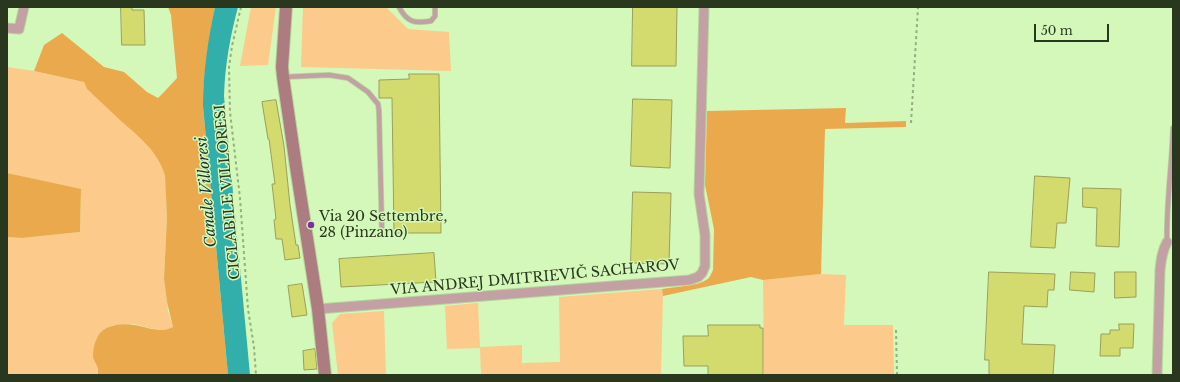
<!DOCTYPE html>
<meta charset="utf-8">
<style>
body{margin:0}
#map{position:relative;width:1180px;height:382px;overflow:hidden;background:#d4f8b9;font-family:"Libre Baskerville",serif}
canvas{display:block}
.frame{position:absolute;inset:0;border:8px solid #29371e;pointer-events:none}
.scale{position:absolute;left:1034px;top:24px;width:75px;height:18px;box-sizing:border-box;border:2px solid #29371e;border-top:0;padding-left:5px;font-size:12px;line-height:14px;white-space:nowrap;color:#29371e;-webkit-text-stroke:3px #d4f8b9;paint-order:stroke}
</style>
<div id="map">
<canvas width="1180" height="382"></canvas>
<div class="frame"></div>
<div class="scale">50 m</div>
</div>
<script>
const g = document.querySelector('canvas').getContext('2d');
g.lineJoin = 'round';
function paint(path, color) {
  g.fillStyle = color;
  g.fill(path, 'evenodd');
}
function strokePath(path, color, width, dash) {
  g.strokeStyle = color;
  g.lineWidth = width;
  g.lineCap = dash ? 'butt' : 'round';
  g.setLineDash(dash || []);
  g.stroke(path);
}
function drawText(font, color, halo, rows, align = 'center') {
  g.font = font + ' "Libre Baskerville",serif';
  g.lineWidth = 3;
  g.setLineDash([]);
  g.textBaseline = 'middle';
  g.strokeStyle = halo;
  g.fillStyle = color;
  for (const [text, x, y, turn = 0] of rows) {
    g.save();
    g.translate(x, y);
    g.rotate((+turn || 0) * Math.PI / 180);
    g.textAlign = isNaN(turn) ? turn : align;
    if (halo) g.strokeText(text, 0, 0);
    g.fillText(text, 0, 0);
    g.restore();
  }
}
paint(new Path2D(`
 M 251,7 L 276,7 L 268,65 L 240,66 Z
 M 303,7 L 386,7 L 408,29 L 449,32 L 451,71 L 301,67 Z
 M 7,67 L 34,71 L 84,82 L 87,89 L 144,141 L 158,158 L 164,170 L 166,186 L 167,217 L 164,279 L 168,311 L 173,327 C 158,334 148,326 133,324 C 125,324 118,325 110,326 L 97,366 L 98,375 L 7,375 L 7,237 L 22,238 L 80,232 L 81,190 L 7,173 Z
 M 821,274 L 846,275 L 844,325 L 893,325 L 894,375 L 764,375 L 763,280 Z
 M 662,289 L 663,296 L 661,375 L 481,375 L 480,348 L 447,349 L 445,306 L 478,303 L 480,347 L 522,345 L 522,363 L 560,362 L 559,297 Z
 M 384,311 L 386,375 L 338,375 L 332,323 L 340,314 Z`), '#fcca8b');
paint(new Path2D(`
 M 168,7 L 215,7 C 209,40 203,73 203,106 L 228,375 L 98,375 C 98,372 98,368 97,366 C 96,363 94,361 93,357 C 93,350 94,343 98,336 C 104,325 122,323 134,325 C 143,326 152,330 161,330 C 165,330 169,329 173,327 L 167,302 L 164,279 L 167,217 L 165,176 C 159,152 138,136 121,121 C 110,110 98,100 87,89 L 84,82 L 34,71 L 44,45 L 62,33 L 104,67 L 124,72 L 147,92 L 158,98 L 165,91 L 177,78 L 171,15 Z
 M 846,108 L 845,123 L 906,121 L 906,127 L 825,129 L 821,274 L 763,280 L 751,277 L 663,296 L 662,289 C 673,287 697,286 706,280 C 710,278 711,274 713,270 L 714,229 L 705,185 L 707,111 Z
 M 7,173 L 81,189 L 80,232 L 22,238 L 7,237 Z`), '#eba94e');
paint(new Path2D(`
 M 215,7 L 238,7 C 230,37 225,65 224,96 L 250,375 L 228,375 L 203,106 C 203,72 208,40 215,7 Z`), '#32aeab');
const building = new Path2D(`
 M 121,7 L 132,7 L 132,10 L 144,10 L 145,45 L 122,45 Z
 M 633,7 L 677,7 L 676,66 L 632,66 Z
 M 409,74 L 439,74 L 441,233 L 394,233 L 392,98 L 379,98 L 379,80 L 409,79 Z
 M 633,99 L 672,100 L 670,168 L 631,166 Z
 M 276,100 L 284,146 L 290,205 L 296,245 L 298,245 L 300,258 L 285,260 L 282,239 L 276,239 L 274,220 L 276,219 L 272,184 L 275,184 L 269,139 L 268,139 L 262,102 Z
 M 1035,176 L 1070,178 L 1066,223 L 1057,223 L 1055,248 L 1031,247 Z
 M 1083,188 L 1121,189 L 1119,247 L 1096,246 L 1097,208 L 1083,207 Z
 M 633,192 L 671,193 L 669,264 L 631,263 Z
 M 434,253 L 436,282 L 341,287 L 339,259 Z
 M 989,272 L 1055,274 L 1054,290 L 1048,290 L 1047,307 L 1024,306 L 1022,344 L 1055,345 L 1053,375 L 989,375 L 989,360 L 985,360 Z
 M 1071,272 L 1095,273 L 1094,292 L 1070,290 Z
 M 1115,272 L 1136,272 L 1136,297 L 1115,298 Z
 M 302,284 L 307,315 L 292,317 L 288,286 Z
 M 1119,324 L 1134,324 L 1133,348 L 1120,348 L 1120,356 L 1100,356 L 1101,334 L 1110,334 L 1110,330 L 1119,330 Z
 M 708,325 L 760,325 L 760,328 L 763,328 L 763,375 L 708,375 L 708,366 L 684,366 L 683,336 L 708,336 Z
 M 315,349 L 317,369 L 304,370 L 303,351 Z`);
paint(building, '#d3da6e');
strokePath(building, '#9a9f5b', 1);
const lane = new Path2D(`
 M 399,7 C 407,22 414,24 431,21 L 435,16 L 435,7
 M 283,77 L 329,75 L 348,78 L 368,92 L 378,104 L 379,111 L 382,235
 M 1167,242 C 1166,204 1172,166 1173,128`);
const street = new Path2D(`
 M 7,28 L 19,29 L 24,7
 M 318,309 L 689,280 L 698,277 L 702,273 L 705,266 L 705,235 L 699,194 L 704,7
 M 1157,375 L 1160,270 C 1161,260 1162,251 1167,242`);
const secondary = new Path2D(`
 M 286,7 L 282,67 L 283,77 L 296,167 L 318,309 L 325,375`);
strokePath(lane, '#b5d59d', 6);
strokePath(street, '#b5d59d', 11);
strokePath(secondary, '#b5d59d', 14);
strokePath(new Path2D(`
 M 241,7 L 232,46 L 229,67 L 230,112 L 240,198 L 248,309 L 254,347 L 256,375
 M 911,123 L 918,7
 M 896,330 L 897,375`), '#94b07f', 2, [3, 3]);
strokePath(lane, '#c3a0a3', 4.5);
strokePath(street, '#c3a0a3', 9);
strokePath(secondary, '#ad7c81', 12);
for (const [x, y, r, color] of [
 [311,225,4,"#7c30a2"]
]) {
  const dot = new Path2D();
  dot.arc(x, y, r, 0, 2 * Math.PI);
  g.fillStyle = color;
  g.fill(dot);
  strokePath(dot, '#d4f8b9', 1.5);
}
drawText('14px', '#29371e', '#d4f8b9', [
 ["CICLABILE VILLORESI",228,192,-95],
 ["VIA ANDREJ DMITRIEVIČ SACHAROV",535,278,-5]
]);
drawText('14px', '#29371e', '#d4f8b9', [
 ["Via 20 Settembre,",319,217],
 ["28 (Pinzano)",319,233]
], 'left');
drawText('italic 15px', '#173130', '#d4f8b9', [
 ["Canale Villoresi",207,192,-95]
]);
</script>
